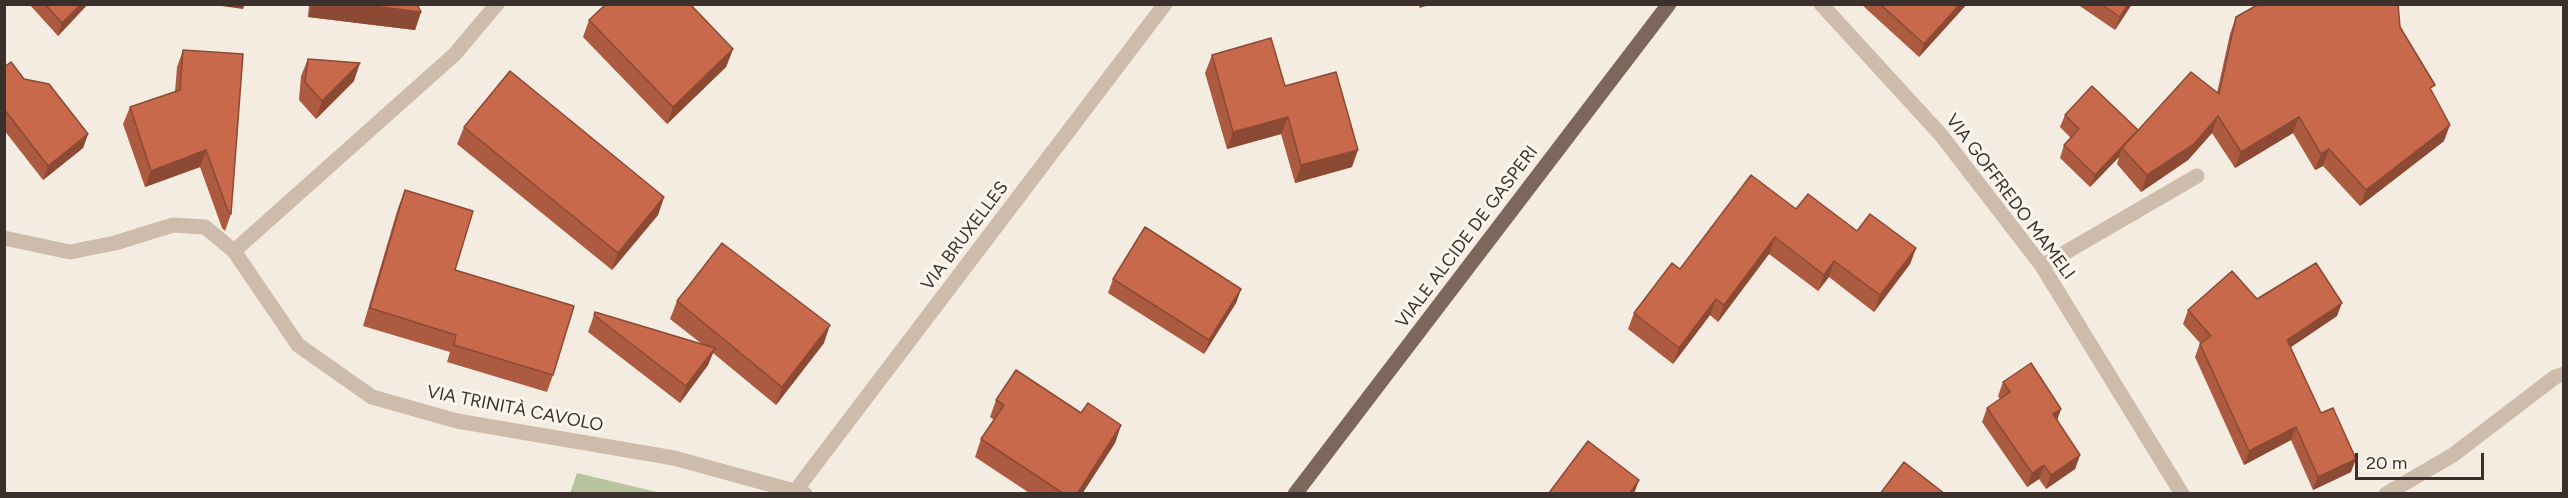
<!DOCTYPE html>
<meta charset="utf-8">
<style>
body{margin:0}
#map{position:relative;width:2568px;height:498px;overflow:hidden;background:#f4ebe1;font-family:Figtree,sans-serif}
canvas{display:block}
.frame{position:absolute;inset:0;border:6px solid #3b302b;pointer-events:none}
.scale{position:absolute;left:2355px;top:453px;width:129px;height:27px;box-sizing:border-box;border:3px solid #3b302b;border-top:0;padding-left:8px;font-size:18px;line-height:21px;white-space:nowrap;color:#3b302b;-webkit-text-stroke:4px #fbf5ee;paint-order:stroke}
</style>
<div id="map">
<canvas width="2568" height="498"></canvas>
<div class="frame"></div>
<div class="scale">20 m</div>
</div>
<script>
const g = document.querySelector('canvas').getContext('2d');
g.lineJoin = 'round';
function paint(path, color) {
  g.fillStyle = color;
  g.fill(path, 'evenodd');
}
function strokePath(path, color, width, dash) {
  g.strokeStyle = color;
  g.lineWidth = width;
  g.lineCap = dash ? 'butt' : 'round';
  g.setLineDash(dash || []);
  g.stroke(path);
}
function drawText(font, color, halo, rows, align = 'center') {
  g.font = font + ' Figtree,sans-serif';
  g.lineWidth = 6;
  g.setLineDash([]);
  g.textBaseline = 'middle';
  g.strokeStyle = halo;
  g.fillStyle = color;
  for (const [text, x, y, turn = 0] of rows) {
    g.save();
    g.translate(x, y);
    g.rotate((+turn || 0) * Math.PI / 180);
    g.textAlign = isNaN(turn) ? turn : align;
    if (halo) g.strokeText(text, 0, 0);
    g.fillText(text, 0, 0);
    g.restore();
  }
}
paint(new Path2D(`
 M 577,473 L 657,492 L 570,493 Z`), '#b8c4a0');
strokePath(new Path2D(`
 M 1821,4 L 1941,135 L 2042,266 L 2182,494
 M 4,238 L 70,252 L 115,243 L 173,225 L 205,227 L 234,251 L 298,345 L 372,397 L 457,421 L 674,458 L 805,494
 M 234,251 L 455,54 L 497,4
 M 2042,266 L 2197,176
 M 796,490 L 1165,4
 M 2386,494 L 2453,455 L 2555,377 L 2564,374`), '#cdbbac', 15);
strokePath(new Path2D(`
 M 1295,494 L 1669,4`), '#7d675c', 15);
paint(new Path2D(`
 M 29,4 L 88,4 L 58,36 Z
 M 309,4 L 417,4 L 421,12 L 415,30 L 308,17 Z
 M 1861,4 L 1967,4 L 1919,57 Z
 M 2077,4 L 2132,4 L 2115,30 Z
 M 2236,17 L 2400,27 L 2432,92 L 2444,141 L 2360,206 L 2323,166 L 2315,170 L 2293,133 L 2235,168 L 2212,133 L 2188,160 L 2141,192 L 2117,164 L 2119,157 L 2090,187 L 2060,158 L 2064,145 L 2071,138 L 2060,127 L 2065,115 L 2138,130 L 2217,93 L 2230,34 Z
 M 589,20 L 733,49 L 726,67 L 667,124 L 583,37 Z
 M 183,50 L 231,214 L 225,231 L 222,228 L 200,167 L 145,187 L 123,124 L 130,107 L 175,92 L 177,67 Z
 M 1212,55 L 1285,86 L 1352,167 L 1295,183 L 1281,134 L 1227,149 L 1205,73 Z
 M 308,59 L 354,81 L 316,119 L 299,100 L 301,76 Z
 M 4,67 L 24,79 L 88,134 L 83,148 L 43,180 L 4,130 Z
 M 464,127 L 664,197 L 658,215 L 612,270 L 457,144 Z
 M 405,190 L 455,270 L 553,375 L 547,392 L 447,362 L 450,352 L 363,326 L 398,208 Z
 M 1796,209 L 1857,231 L 1916,248 L 1910,264 L 1874,312 L 1829,277 L 1818,291 L 1769,254 L 1718,322 L 1710,315 L 1673,364 L 1628,329 L 1634,313 L 1680,269 Z
 M 1113,279 L 1241,289 L 1236,303 L 1204,354 L 1108,293 Z
 M 2257,299 L 2337,316 L 2291,347 L 2321,413 L 2351,472 L 2313,490 L 2291,440 L 2244,465 L 2195,357 L 2200,343 L 2183,324 L 2188,310 Z
 M 677,301 L 824,343 L 776,405 L 713,353 L 708,365 L 680,403 L 588,332 L 594,315 L 702,344 L 670,319 Z
 M 2003,382 L 2061,409 L 2057,420 L 2080,455 L 2075,469 L 2046,489 L 2039,479 L 2027,487 L 1982,422 L 1987,408 L 2000,399 L 1998,396 Z
 M 996,400 L 1081,413 L 1121,425 L 1115,443 L 1082,494 L 1031,494 L 975,457 L 981,439 L 994,420 L 990,417 Z`), '#ac5a40');
paint(new Path2D(`
 M 81,4 L 88,4 L 58,36 L 62,23 Z
 M 208,4 L 245,4 L 243,9 Z
 M 312,4 L 357,4 L 421,12 L 415,30 L 308,17 Z
 M 1421,4 L 1433,4 L 1419,8 Z
 M 1960,4 L 1967,4 L 1919,57 L 1924,44 Z
 M 2128,4 L 2132,4 L 2115,30 L 2120,17 Z
 M 733,49 L 726,67 L 667,124 L 673,107 Z
 M 360,63 L 354,81 L 316,119 L 322,101 Z
 M 2218,116 L 2212,133 L 2188,160 L 2141,192 L 2147,175 Z
 M 1288,117 L 1281,134 L 1227,149 L 1233,132 Z
 M 2299,117 L 2293,133 L 2235,168 L 2241,152 Z
 M 2450,125 L 2444,141 L 2360,206 L 2366,190 Z
 M 2138,130 L 2122,148 L 2119,157 L 2090,187 L 2095,175 Z
 M 88,134 L 83,148 L 43,180 L 48,166 Z
 M 2329,149 L 2323,166 L 2315,170 L 2321,154 Z
 M 206,150 L 200,167 L 145,187 L 151,171 Z
 M 1358,150 L 1352,167 L 1295,183 L 1301,165 Z
 M 664,197 L 658,215 L 612,270 L 618,253 Z
 M 1775,237 L 1769,254 L 1718,322 L 1724,305 Z
 M 1916,248 L 1910,264 L 1874,312 L 1880,295 Z
 M 1834,261 L 1829,277 L 1818,291 L 1824,275 Z
 M 1241,289 L 1236,303 L 1204,354 L 1209,340 Z
 M 1716,299 L 1710,315 L 1673,364 L 1679,348 Z
 M 2342,303 L 2337,316 L 2282,353 L 2287,340 Z
 M 830,325 L 824,343 L 776,405 L 782,387 Z
 M 715,348 L 708,365 L 680,403 L 686,386 Z
 M 2061,409 L 2056,423 L 2053,414 Z
 M 1121,425 L 1115,443 L 1082,494 L 1077,494 Z
 M 2296,427 L 2291,440 L 2244,465 L 2249,451 Z
 M 2080,455 L 2075,469 L 2046,489 L 2051,475 Z
 M 2356,459 L 2351,472 L 2313,490 L 2318,477 Z
 M 2044,465 L 2039,479 L 2027,487 L 2032,473 Z
 M 1639,480 L 1634,494 L 1629,494 Z`), '#8c4a34');
const building = new Path2D(`
 M 45,4 L 81,4 L 62,23 Z
 M 357,4 L 417,4 L 421,12 Z
 M 606,4 L 690,4 L 733,49 L 673,107 L 589,20 Z
 M 1880,4 L 1960,4 L 1924,44 Z
 M 2101,4 L 2128,4 L 2120,17 Z
 M 2259,4 L 2398,4 L 2400,27 L 2435,85 L 2430,88 L 2450,125 L 2366,190 L 2329,149 L 2321,154 L 2299,117 L 2241,152 L 2218,116 L 2194,144 L 2147,175 L 2122,148 L 2191,72 L 2219,94 L 2236,17 Z
 M 1271,38 L 1285,86 L 1336,72 L 1358,150 L 1301,165 L 1288,117 L 1233,132 L 1212,55 Z
 M 183,50 L 243,54 L 231,214 L 228,211 L 206,150 L 151,171 L 130,107 L 180,90 Z
 M 308,59 L 360,63 L 322,101 L 305,82 Z
 M 11,62 L 24,79 L 49,84 L 88,134 L 48,166 L 4,109 L 4,67 Z
 M 510,71 L 664,197 L 618,253 L 464,127 Z
 M 2092,86 L 2138,130 L 2095,175 L 2064,145 L 2079,129 L 2065,115 Z
 M 1751,175 L 1796,209 L 1808,194 L 1857,231 L 1870,214 L 1916,248 L 1880,295 L 1834,261 L 1824,275 L 1775,237 L 1724,305 L 1716,299 L 1679,348 L 1634,313 L 1672,263 L 1680,269 Z
 M 405,190 L 473,211 L 455,270 L 574,306 L 553,375 L 454,345 L 456,335 L 370,308 Z
 M 1145,227 L 1241,289 L 1209,340 L 1113,279 Z
 M 722,243 L 830,325 L 782,387 L 677,301 Z
 M 2316,263 L 2342,303 L 2287,340 L 2321,413 L 2333,408 L 2356,459 L 2318,477 L 2296,427 L 2249,451 L 2200,344 L 2211,336 L 2188,310 L 2232,271 L 2257,299 Z
 M 595,312 L 715,348 L 686,386 L 594,315 Z
 M 2031,363 L 2061,409 L 2053,414 L 2080,455 L 2051,475 L 2044,465 L 2032,473 L 1987,408 L 2010,392 L 2003,382 Z
 M 1016,370 L 1081,413 L 1088,403 L 1121,425 L 1077,494 L 1064,494 L 981,439 L 1004,405 L 996,400 Z
 M 1588,441 L 1639,480 L 1629,494 L 1549,493 Z
 M 1904,462 L 1945,494 L 1880,494 Z`);
paint(building, '#c8694b');
strokePath(building, '#8c4a34', 1.5);
drawText('18px', '#3b302b', '#fbf5ee', [
 ["VIA GOFFREDO MAMELI",2010,197,53],
 ["VIA BRUXELLES",965,236,-53],
 ["VIALE ALCIDE DE GASPERI",1467,237,-53],
 ["VIA TRINITÀ CAVOLO",515,409,11]
]);
</script>
